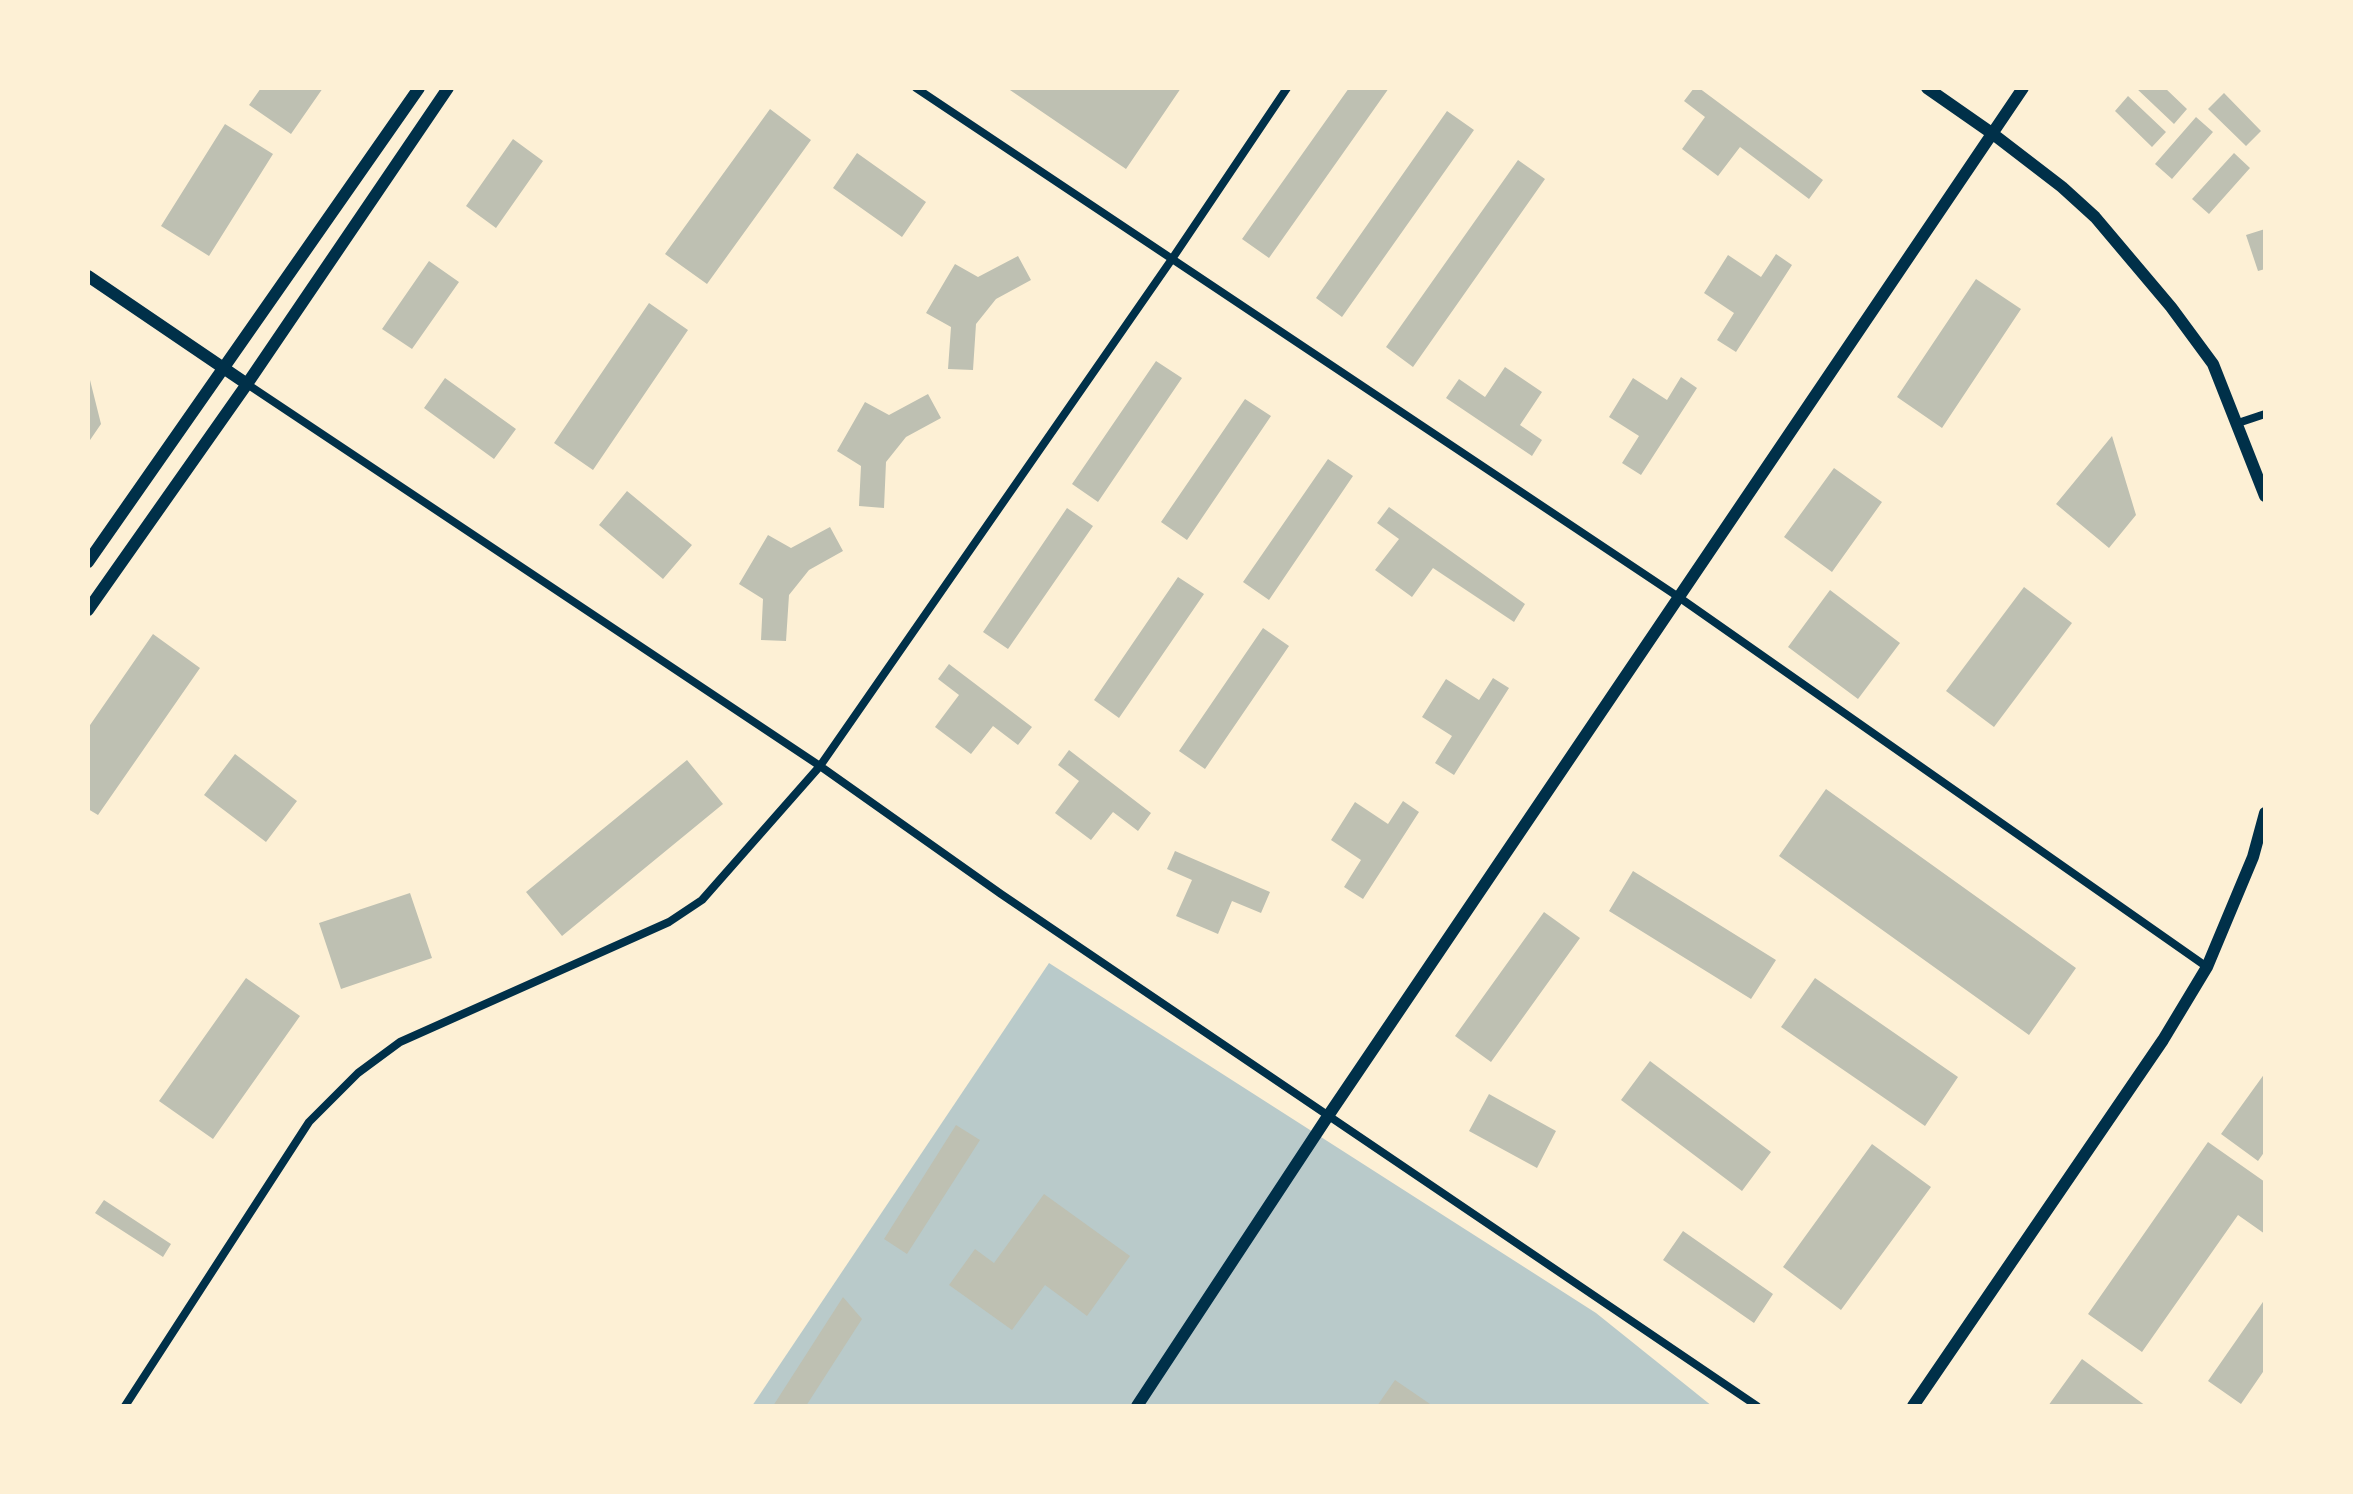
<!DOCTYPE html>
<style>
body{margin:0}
#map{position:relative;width:2353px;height:1494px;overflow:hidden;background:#fdf0d5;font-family:"Sofia Sans Condensed",sans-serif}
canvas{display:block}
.frame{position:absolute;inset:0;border:90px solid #fdf0d5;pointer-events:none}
</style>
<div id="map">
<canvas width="2353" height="1494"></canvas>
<div class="frame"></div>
</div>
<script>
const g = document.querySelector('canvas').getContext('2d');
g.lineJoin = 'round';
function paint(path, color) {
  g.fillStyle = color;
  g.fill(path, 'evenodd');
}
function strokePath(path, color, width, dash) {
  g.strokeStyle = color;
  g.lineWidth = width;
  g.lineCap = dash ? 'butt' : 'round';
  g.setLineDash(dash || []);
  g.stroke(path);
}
paint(new Path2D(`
 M 1049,963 L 1596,1313 L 1712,1406 L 752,1406 Z`), '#b9caca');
paint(new Path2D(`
 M 261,88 L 323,88 L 291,134 L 249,105 Z
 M 1007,88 L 1181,88 L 1126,169 Z
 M 1349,88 L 1389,88 L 1269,258 L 1242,239 Z
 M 1694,88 L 1699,88 L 1823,180 L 1809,199 L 1740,147 L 1718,176 L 1682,149 L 1705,117 L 1684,101 Z
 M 2136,88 L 2165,88 L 2187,109 L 2174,124 Z
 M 2224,93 L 2261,131 L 2246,146 L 2208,109 Z
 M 2128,96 L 2166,132 L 2152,147 L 2115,111 Z
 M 770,109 L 811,140 L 707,284 L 665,254 Z
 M 1447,111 L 1474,130 L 1342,317 L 1316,298 Z
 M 2196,117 L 2213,132 L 2172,179 L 2155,164 Z
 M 225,124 L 273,154 L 209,256 L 161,226 Z
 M 513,139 L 543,161 L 496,228 L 466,206 Z
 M 857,153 L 926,202 L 902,237 L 833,188 Z
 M 2234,153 L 2250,168 L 2209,214 L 2192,199 Z
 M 1518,160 L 1545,179 L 1413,367 L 1386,347 Z
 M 2265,229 L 2265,269 L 2258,271 L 2246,235 Z
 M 1776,254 L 1792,265 L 1736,352 L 1717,340 L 1734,313 L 1704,293 L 1728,255 L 1761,277 Z
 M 1018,256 L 1031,280 L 996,299 L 976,324 L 973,370 L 948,369 L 951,327 L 926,313 L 955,264 L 978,277 Z
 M 429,261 L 459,282 L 412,349 L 382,329 Z
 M 1976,279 L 2021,309 L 1942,428 L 1897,397 Z
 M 649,303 L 688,330 L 593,470 L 554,443 Z
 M 1156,361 L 1182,378 L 1098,502 L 1072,484 Z
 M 1505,367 L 1542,392 L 1520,425 L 1542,440 L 1532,456 L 1446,398 L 1459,379 L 1485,397 Z
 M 88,372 L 101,424 L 88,443 Z
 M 1681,377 L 1697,388 L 1641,475 L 1622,463 L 1639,436 L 1609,417 L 1633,378 L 1667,400 Z
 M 445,378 L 516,429 L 494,459 L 424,408 Z
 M 928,394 L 941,418 L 906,437 L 886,462 L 884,508 L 859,506 L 861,466 L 837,451 L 865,402 L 889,415 Z
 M 1245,399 L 1271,416 L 1187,540 L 1161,522 Z
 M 2112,436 L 2136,515 L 2109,548 L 2056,504 Z
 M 1328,459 L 1353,476 L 1269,600 L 1243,582 Z
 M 1834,468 L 1882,502 L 1832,572 L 1784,537 Z
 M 627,491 L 692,545 L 663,579 L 599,525 Z
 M 1389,507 L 1525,604 L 1514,622 L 1433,568 L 1412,597 L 1375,570 L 1399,539 L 1377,523 Z
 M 1067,508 L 1093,526 L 1008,649 L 983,632 Z
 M 830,527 L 843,551 L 809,570 L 789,595 L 786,641 L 761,640 L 763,599 L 739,584 L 768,535 L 791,548 Z
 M 1178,577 L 1204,594 L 1119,718 L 1094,700 Z
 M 2024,587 L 2072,623 L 1994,727 L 1946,691 Z
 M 1830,590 L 1900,643 L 1858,699 L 1788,647 Z
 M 1263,628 L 1289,646 L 1205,769 L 1179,751 Z
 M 153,634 L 200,668 L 98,815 L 88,809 L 88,728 Z
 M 949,664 L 1032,727 L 1018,745 L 993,726 L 971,754 L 935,727 L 959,695 L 938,679 Z
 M 1493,678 L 1509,688 L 1454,775 L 1435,763 L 1452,736 L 1422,717 L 1446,679 L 1479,700 Z
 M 1069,750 L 1151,813 L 1138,831 L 1113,812 L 1091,840 L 1055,813 L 1079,781 L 1058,765 Z
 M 235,754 L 297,801 L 266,842 L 204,795 Z
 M 687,760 L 723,804 L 562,936 L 526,892 Z
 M 1826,789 L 2076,968 L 2029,1035 L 1779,856 Z
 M 1403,801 L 1419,812 L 1363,899 L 1344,887 L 1361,860 L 1331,840 L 1355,802 L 1388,824 Z
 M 1175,851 L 1270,892 L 1261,913 L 1232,901 L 1218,934 L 1176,916 L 1192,880 L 1167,869 Z
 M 1633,871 L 1776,960 L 1751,999 L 1609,911 Z
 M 410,893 L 432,958 L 341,989 L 319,923 Z
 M 1544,912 L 1580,938 L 1491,1062 L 1455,1036 Z
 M 246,978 L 300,1016 L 213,1139 L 159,1101 Z
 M 1815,978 L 1958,1077 L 1925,1126 L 1781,1027 Z
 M 1650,1061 L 1771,1152 L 1742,1191 L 1621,1100 Z
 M 2265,1073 L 2265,1151 L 2258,1161 L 2221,1134 Z
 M 1489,1094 L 1556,1131 L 1537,1168 L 1469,1131 Z
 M 956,1125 L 980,1140 L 907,1254 L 884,1239 Z
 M 2208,1142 L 2265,1182 L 2265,1234 L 2238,1215 L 2142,1352 L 2088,1314 Z
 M 1872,1144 L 1931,1187 L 1841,1310 L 1783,1267 Z
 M 1044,1194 L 1130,1256 L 1087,1316 L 1045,1285 L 1012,1330 L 949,1285 L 975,1249 L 994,1263 Z
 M 104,1200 L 171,1244 L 163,1257 L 95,1213 Z
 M 1683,1231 L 1773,1294 L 1754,1323 L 1663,1260 Z
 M 843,1297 L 862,1319 L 806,1406 L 773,1406 Z
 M 2265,1299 L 2265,1369 L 2241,1404 L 2208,1381 Z
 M 2082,1359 L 2146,1406 L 2048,1406 Z
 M 1395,1380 L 1433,1406 L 1377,1406 Z`), '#bec0b2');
strokePath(new Path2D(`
 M 916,88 L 1680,598 L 2207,967
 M 247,384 L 820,766 L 1001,894 L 1757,1406
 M 2238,423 L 2265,414
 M 125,1406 L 309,1122 L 358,1073 L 400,1042 L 669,922 L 702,900 L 820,766 L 1172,259 L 1287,88`), '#003049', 8);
strokePath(new Path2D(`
 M 1927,88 L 1993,134 L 2062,187 L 2095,217 L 2171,307 L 2213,364 L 2265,496
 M 88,276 L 247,384
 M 88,562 L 419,88
 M 88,610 L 247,384 L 448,88
 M 1137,1406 L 1328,1116 L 2023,88
 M 1913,1406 L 2163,1040 L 2207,967 L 2253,857 L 2265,813`), '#003049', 12);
</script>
